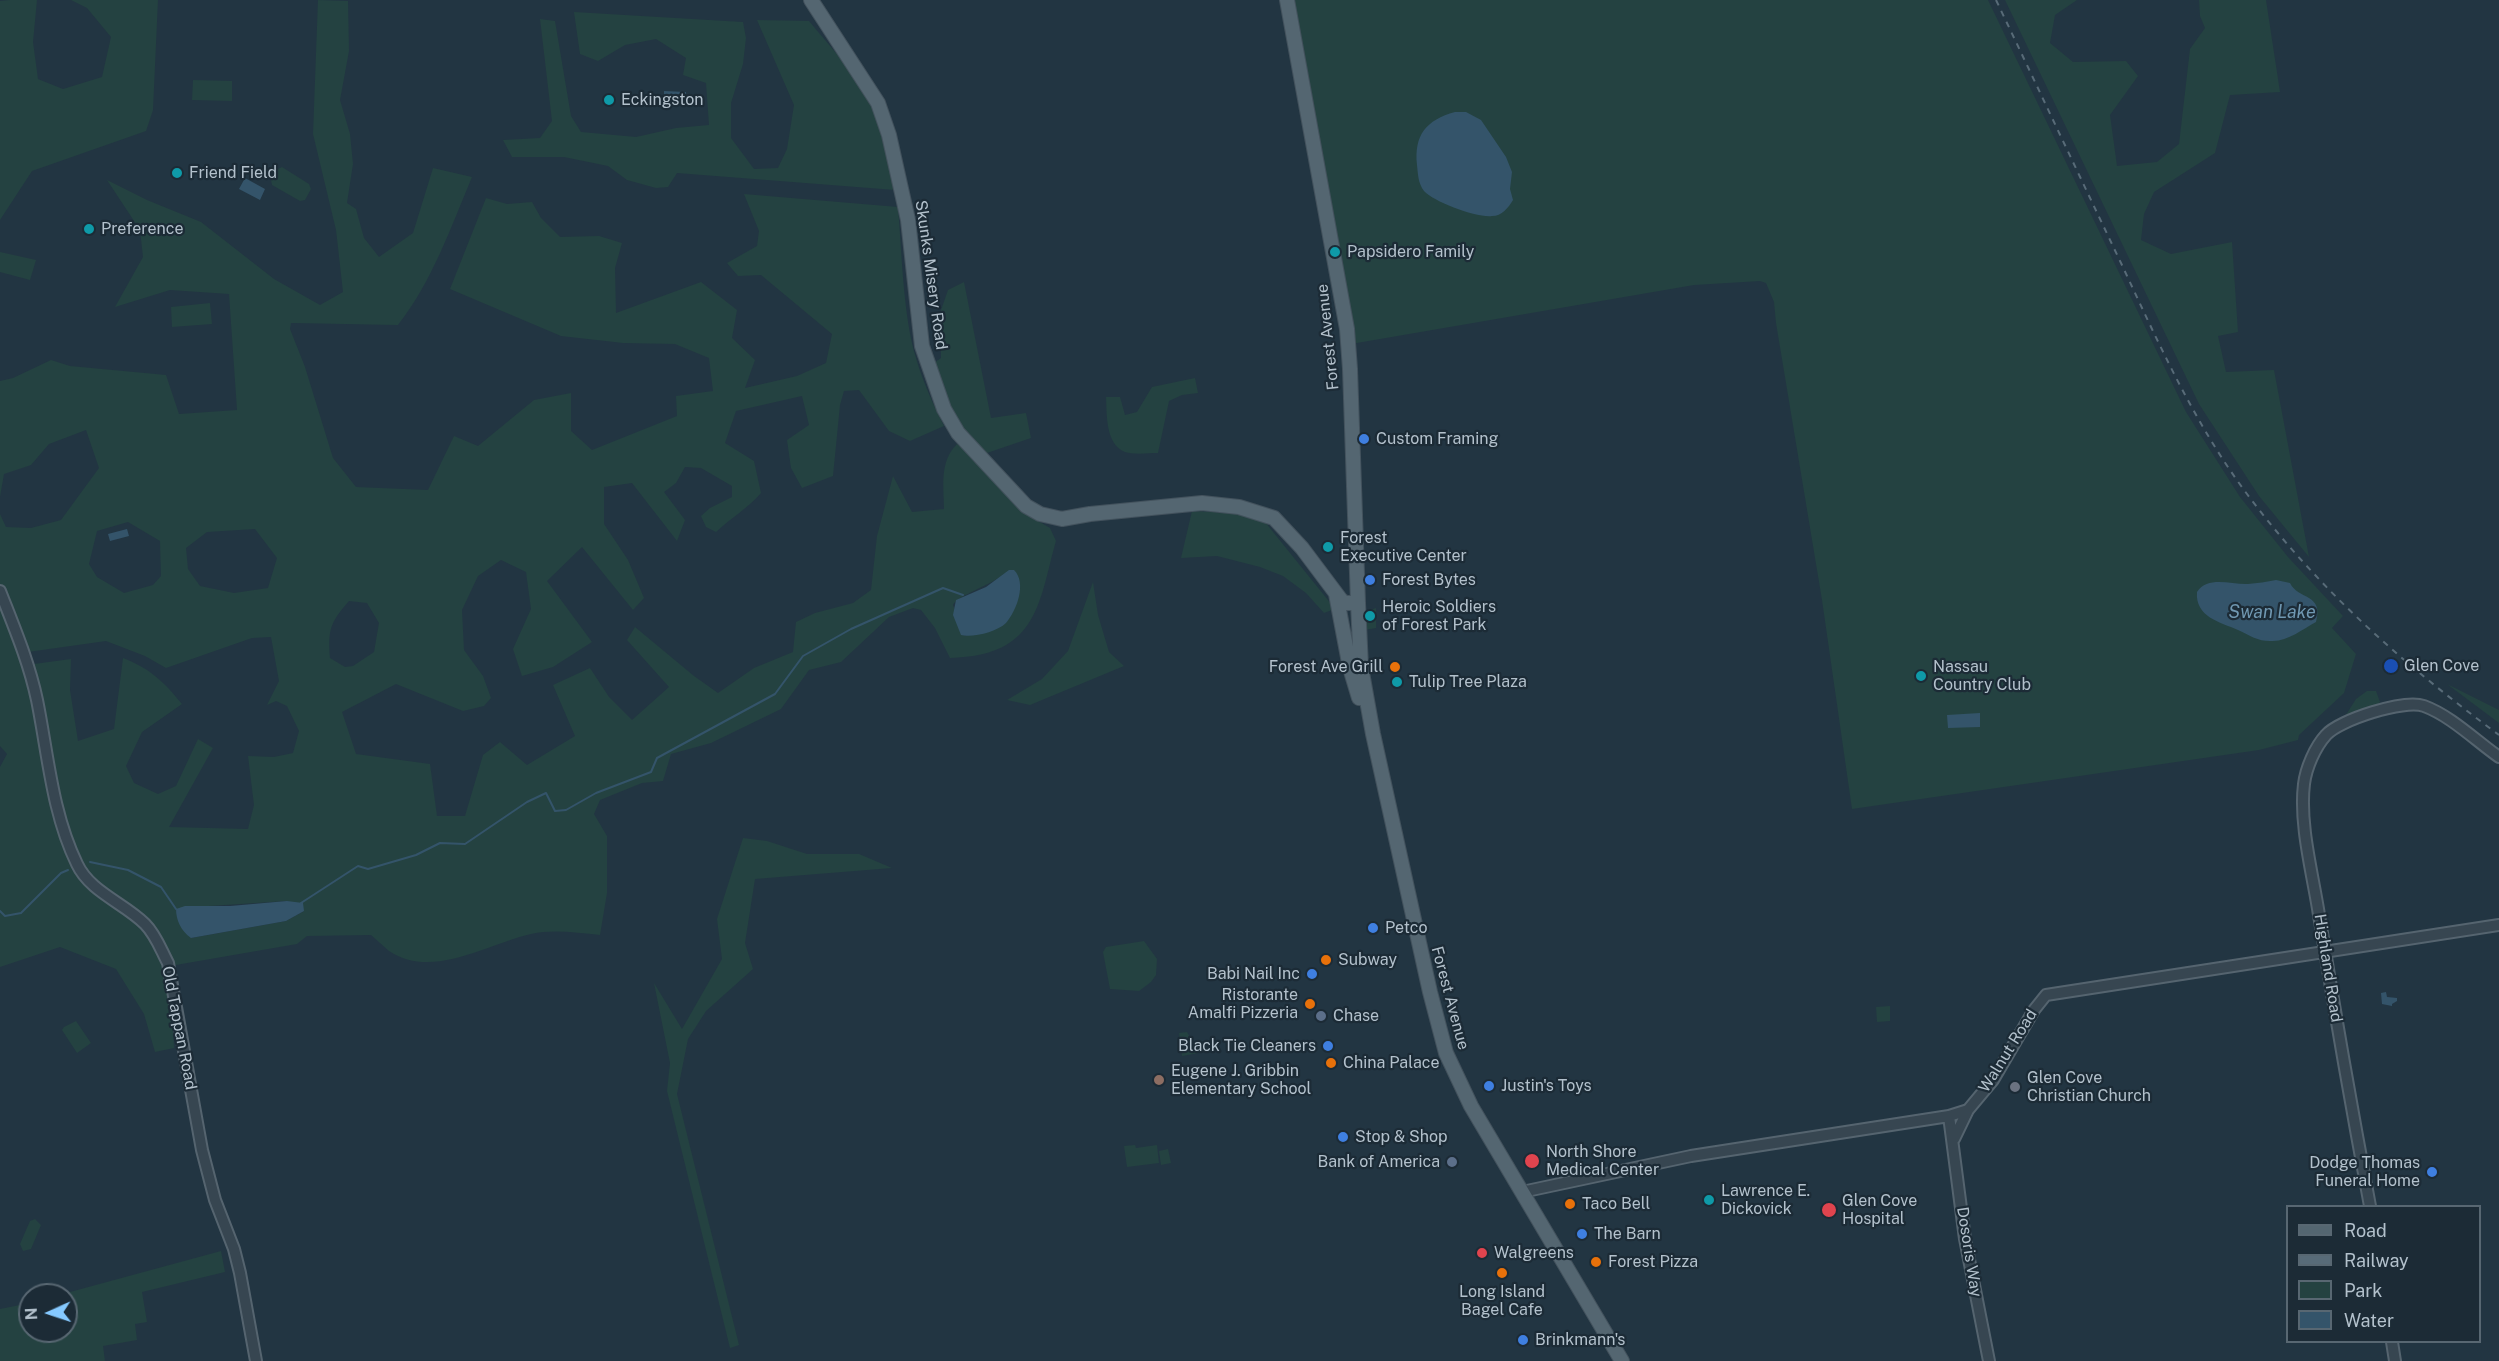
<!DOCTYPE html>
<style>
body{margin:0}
#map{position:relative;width:2499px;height:1361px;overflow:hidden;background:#223542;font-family:"Public Sans",sans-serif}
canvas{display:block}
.legend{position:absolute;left:2286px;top:1205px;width:195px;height:138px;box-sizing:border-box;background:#1c2b36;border:2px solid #586772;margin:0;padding:8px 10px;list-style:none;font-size:18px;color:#b3c1cc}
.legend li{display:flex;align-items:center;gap:12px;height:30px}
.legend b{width:30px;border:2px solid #586772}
.north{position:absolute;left:18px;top:1283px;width:60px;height:60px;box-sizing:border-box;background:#1c2b36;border:2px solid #586772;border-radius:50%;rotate:267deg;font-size:16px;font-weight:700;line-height:24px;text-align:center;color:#b3c1cc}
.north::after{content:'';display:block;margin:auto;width:21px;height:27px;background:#85c9ff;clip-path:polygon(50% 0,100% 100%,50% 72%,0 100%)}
</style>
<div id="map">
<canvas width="2499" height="1361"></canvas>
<ul class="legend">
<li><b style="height:8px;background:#546671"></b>Road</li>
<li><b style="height:8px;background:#586b78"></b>Railway</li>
<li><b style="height:16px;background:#244241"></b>Park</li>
<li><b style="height:16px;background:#34546a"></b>Water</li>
</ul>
<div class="north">N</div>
</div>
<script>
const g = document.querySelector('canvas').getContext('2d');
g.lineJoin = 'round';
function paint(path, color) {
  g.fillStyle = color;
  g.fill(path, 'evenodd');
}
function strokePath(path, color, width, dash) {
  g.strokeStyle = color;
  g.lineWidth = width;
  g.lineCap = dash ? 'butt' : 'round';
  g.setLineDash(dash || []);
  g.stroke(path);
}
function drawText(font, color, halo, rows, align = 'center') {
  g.font = font + ' "Public Sans",sans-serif';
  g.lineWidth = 4.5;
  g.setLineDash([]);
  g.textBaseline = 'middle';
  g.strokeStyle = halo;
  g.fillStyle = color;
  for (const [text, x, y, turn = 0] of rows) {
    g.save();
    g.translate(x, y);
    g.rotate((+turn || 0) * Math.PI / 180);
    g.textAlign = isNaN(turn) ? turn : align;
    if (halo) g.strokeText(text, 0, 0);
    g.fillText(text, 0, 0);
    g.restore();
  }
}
paint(new Path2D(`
 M 10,0 L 37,0 L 33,42 L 38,79 L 63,89 L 102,77 L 111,37 L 87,8 L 71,0 L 158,0 L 153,110 L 146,131 L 32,171 L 0,220 L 0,1 Z
 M 318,0 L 348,1 L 349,51 L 340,100 L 350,134 L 353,164 L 347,203 L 356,209 L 364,238 L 379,257 L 413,233 L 433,168 L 472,177 C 451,227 432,282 398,325 L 291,323 L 290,329 L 305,367 L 333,458 L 356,487 L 428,490 L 454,436 L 478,446 L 534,400 L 571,393 L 571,431 L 592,450 L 677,416 L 676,396 L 713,391 L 709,358 L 675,344 L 623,343 L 561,336 L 450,289 L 486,198 L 507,204 L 532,202 L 541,218 L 560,237 L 599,236 L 622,243 L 615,268 L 616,313 L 701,282 L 737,310 L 732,338 L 755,360 L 745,388 L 797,376 L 826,363 L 832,334 L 761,275 L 738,276 L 727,263 L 757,246 L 759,231 L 744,194 L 898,207 C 902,253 903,315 916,358 C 923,382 933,404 944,426 L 910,441 L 889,431 L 859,390 L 844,391 L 840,405 L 833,476 L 802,488 L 791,468 L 787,440 L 809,425 L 802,396 L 736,411 L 725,443 L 754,461 L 761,493 C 748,508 731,518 716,532 L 706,527 L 701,516 L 710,508 L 732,497 L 732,486 L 701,468 L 685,467 L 676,483 L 664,492 L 685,520 L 677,541 L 632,483 L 604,487 L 604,524 L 628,560 L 644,598 L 633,610 L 582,547 L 547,581 L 592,642 L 553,667 L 522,676 L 513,649 L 531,609 L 526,572 L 501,560 L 478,576 L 462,610 L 464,650 L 483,676 L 491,698 L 484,706 L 463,711 L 396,684 L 342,712 L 356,754 L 430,764 L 437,816 L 465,816 L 483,755 L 500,742 L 527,765 L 575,736 L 553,685 L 590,668 L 609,697 L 632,720 L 669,687 L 627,640 L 635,627 L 694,676 L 718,693 L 754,668 L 793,652 L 796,622 L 815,613 L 853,603 L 871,590 L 877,536 L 893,476 L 912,512 L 944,509 C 944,486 939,462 957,444 L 964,449 L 1021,511 L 1050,528 L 1056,541 C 1042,589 1040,641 983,654 C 972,657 961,657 950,658 L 935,628 L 921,610 L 913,608 L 889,617 L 841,662 L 809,670 L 781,709 L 711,743 L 671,754 L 663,781 L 642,783 L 600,800 L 594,814 L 607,836 L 607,893 L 600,935 C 577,933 554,929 531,934 C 487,944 432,980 389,951 C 383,946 377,940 371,935 L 307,936 L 297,944 L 170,966 L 174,1048 L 155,1052 L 144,1014 L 116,969 L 60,947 L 0,967 L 0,767 L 7,754 L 0,746 L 0,514 L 6,527 L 31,528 L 61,520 L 99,468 L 86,430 L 49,444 L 31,465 L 4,474 L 0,497 L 0,381 L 13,378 L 51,360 L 70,366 L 166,375 L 179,414 L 237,410 L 229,294 L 170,290 L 115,307 L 143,257 L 140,230 L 107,180 L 147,200 L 201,222 L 274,279 L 320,305 L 343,292 L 336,230 L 313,134 ZM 128,522 L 160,541 L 161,576 L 153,585 L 124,593 L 97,577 L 89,564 L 97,531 ZM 255,529 L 277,558 L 268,588 L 234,593 L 200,586 L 188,569 L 186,548 L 207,532 ZM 1005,573 L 1018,599 L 1006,623 L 965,636 L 953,605 C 958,595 992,585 1005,573 ZM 349,601 L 367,603 L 379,623 L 374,652 L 353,666 L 345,667 L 330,658 C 328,629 330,623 349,601 ZM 271,637 L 279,681 L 267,705 L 276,701 L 287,706 L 299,731 L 293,753 L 274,757 L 248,756 L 254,805 L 248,829 L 169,827 L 213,748 L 198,739 L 176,786 L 158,794 L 134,783 L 126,766 L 142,732 L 182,704 C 164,682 151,669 123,658 L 114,729 L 78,741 L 70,690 L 71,659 L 34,664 L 28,652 L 106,641 L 145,656 L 166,668 L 252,638 ZM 287,901 L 304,911 L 286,921 L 191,938 L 209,906 Z
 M 1292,0 L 1988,0 L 2186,412 L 2240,497 L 2288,557 L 2343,616 L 2332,628 L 2356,654 L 2344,693 L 2299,735 L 2298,740 L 2259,750 L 1852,809 L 1822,600 L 1776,323 L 1774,302 L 1766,283 L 1760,281 L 1694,285 L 1351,344 Z
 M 2005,0 L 2077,0 L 2055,15 L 2050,43 L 2073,62 L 2126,61 L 2138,76 L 2110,115 L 2117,166 L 2157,162 L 2179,144 L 2190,49 L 2205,28 L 2200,16 L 2199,0 L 2266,0 L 2280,92 L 2230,95 L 2215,153 L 2154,192 L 2144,214 L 2141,240 L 2171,254 L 2232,242 L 2238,332 L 2218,336 L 2226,372 L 2274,370 L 2309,557 L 2259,496 L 2199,404 Z
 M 574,12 L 743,22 L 746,38 L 743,64 L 731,103 L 731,138 L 754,169 L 778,168 L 787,149 L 794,105 L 757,20 L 809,21 C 831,48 859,76 873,108 C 885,134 889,162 895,190 L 677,173 L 668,187 L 656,188 L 627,180 L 608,166 L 564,157 L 512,157 L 503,140 L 540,138 L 552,121 L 540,19 L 555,21 L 571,116 L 581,132 L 636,137 L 676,128 L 709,125 L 706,83 L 683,75 L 686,58 L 656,39 L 625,45 L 598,61 L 580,54 Z
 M 193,80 L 232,81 L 232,101 L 192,100 Z
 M 282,167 L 309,184 L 311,189 L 305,200 L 300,201 L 272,185 L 271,180 L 276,170 Z
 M 0,252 L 36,260 L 30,280 L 0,272 Z
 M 964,282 L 991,418 L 1026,413 L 1031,438 L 984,454 L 960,428 L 931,365 L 941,358 L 940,313 L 948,290 Z
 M 210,303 L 212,324 L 172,327 L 171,307 Z
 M 1195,378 L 1198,393 L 1182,395 L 1169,401 L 1158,453 C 1149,453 1134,455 1125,452 C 1105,444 1107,414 1106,397 L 1120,397 L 1125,415 L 1137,412 L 1152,387 Z
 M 1192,511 L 1234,513 L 1265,522 L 1332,605 L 1332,610 L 1324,613 L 1306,593 L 1283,576 L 1260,567 L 1217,556 L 1181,558 Z
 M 1093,582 L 1098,615 L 1109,652 L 1124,666 L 1030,705 L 1007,700 L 1042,679 L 1068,651 Z
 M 1376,608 L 1376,628 L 1364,630 L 1364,612 Z
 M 2447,684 L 2499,710 L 2499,723 Z
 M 2367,691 L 2376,691 L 2380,702 L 2377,705 L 2344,718 L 2356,699 Z
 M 743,838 L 767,841 L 807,854 L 859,854 L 892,868 L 755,879 L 745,943 L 753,969 L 706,1011 L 688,1039 L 677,1094 L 739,1345 L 730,1348 L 667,1091 L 670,1063 L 654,983 L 682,1029 L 722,959 L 717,919 Z
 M 1144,941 L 1157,959 L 1156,975 L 1151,982 L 1139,991 L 1110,989 L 1103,952 L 1106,947 Z
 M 1890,1006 L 1890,1021 L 1877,1022 L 1876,1007 Z
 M 76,1021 L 91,1043 L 77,1053 L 62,1030 L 64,1027 Z
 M 1187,1032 L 1199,1053 L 1182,1056 L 1179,1033 Z
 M 1135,1145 L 1136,1148 L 1157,1145 L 1159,1163 L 1127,1167 L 1124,1146 Z
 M 1168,1149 L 1171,1163 L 1161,1165 L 1159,1151 Z
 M 35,1219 L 41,1225 L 31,1249 L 23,1251 L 20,1244 L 30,1221 Z
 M 221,1251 L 225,1272 L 142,1292 L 147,1322 L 135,1324 L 137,1340 L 103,1346 L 105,1361 L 0,1361 L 0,1309 L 30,1303 L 30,1331 L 66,1331 L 66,1295 L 59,1295 Z`), '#244241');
paint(new Path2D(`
 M 664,91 L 686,92 L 685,102 L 664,101 Z
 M 1455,112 L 1466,112 L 1481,120 L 1506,157 L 1512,172 L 1510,189 L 1513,200 C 1508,208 1502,216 1492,216 C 1477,218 1434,202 1424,191 C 1418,183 1418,174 1417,165 C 1414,135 1426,120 1455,112 Z
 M 245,178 L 265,189 L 260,200 L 239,189 Z
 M 127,529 L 129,536 L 110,541 L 108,534 Z
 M 1009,570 L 1014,570 C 1027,583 1017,610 1006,623 C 997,632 972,638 961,635 L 953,615 L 956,600 L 986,587 Z
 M 2276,580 L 2290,583 C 2298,600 2324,593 2316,622 C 2303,629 2288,641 2273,641 C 2259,642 2251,636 2238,630 C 2220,622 2195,617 2197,592 C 2208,575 2232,585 2248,584 C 2257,583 2267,582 2276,580 Z
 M 1980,713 L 1980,727 L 1948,728 L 1947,715 Z
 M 287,901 L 303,903 L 304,911 L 286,921 L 191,938 C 181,931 176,920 176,909 L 185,906 L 230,906 Z
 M 2386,992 L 2387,997 L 2397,998 L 2397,1001 L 2392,1004 L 2392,1006 L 2382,1004 L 2381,993 Z`), '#34546a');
strokePath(new Path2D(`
 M 90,862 L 128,870 L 161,887 L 176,909
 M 301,903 L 358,866 L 368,869 L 416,855 L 440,843 L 465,844 L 527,802 L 546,793 L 555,811 L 566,810 L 596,793 L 651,772 L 657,758 L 775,694 L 803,656 L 851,629 L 943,588 L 963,595
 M 0,911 L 5,916 L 21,913 L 61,873 L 68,870`), '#34546a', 2);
const minor = new Path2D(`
 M 0,591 C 14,627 29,662 37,700 C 48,754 52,813 77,864 C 90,892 124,903 145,924 C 156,935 161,950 168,963 L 202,1150 L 215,1200 L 234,1249 L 240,1273 L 256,1361
 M 1949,1116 L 1965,1239 L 1989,1361
 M 1954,1139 L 1968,1110
 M 1522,1192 L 1691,1156 L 1949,1116 L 1968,1110 L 1993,1080 L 2034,1010 L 2046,995 L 2499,925
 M 2370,1206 C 2352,1110 2335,1013 2319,915 C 2313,875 2299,825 2304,784 C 2306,768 2315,747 2326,735 C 2339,720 2404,699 2424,706 C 2451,716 2475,740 2499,757
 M 2392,1342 L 2395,1361`);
const major = new Path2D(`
 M 811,0 L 878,103 L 889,135 L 908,220 L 922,346 L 944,409 L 958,433 L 1026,506 L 1040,514 L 1062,519 L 1090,514 L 1202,503 L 1239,507 L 1274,518 L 1302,548 L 1341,600 L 1345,603 L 1358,603 L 1361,667 L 1373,734 L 1430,992 L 1446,1053 L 1471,1106 L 1622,1361
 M 1287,0 L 1347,329 L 1350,369 L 1358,603
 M 1336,594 L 1350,668 L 1359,698`);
strokePath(minor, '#55646f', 14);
strokePath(major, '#43525d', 16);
strokePath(minor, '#374651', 10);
strokePath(major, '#546671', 14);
strokePath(new Path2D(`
 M 1996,0 C 2038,88 2079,175 2121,263 C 2158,342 2194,423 2247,494 C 2319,590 2403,664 2499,735`), '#586b78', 2, [6, 6]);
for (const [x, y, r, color] of [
 [609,100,6,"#0f9aa8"],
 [177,173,6,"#0f9aa8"],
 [89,229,6,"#0f9aa8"],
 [1335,252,6,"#0f9aa8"],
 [1364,439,6,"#3f7fe0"],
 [1328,547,6,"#0f9aa8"],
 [1370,580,6,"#3f7fe0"],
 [1370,616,6,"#0f9aa8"],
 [2391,666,8,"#1a4fb4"],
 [1395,667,6,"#e8710a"],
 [1921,676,6,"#0f9aa8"],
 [1397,682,6,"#0f9aa8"],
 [1373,928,6,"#3f7fe0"],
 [1326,960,6,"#e8710a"],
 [1312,974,6,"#3f7fe0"],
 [1310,1004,6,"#e8710a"],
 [1321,1016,6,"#5c6f8a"],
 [1328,1046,6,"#3f7fe0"],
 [1331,1063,6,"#e8710a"],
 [1159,1080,6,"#8d6e63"],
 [1489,1086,6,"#3f7fe0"],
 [2015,1087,6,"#6b7280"],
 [1343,1137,6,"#3f7fe0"],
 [1532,1161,8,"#e0444e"],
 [1452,1162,6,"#5c6f8a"],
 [2432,1172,6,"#3f7fe0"],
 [1709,1200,6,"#0f9aa8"],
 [1570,1204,6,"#e8710a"],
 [1829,1210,8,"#e0444e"],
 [1582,1234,6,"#3f7fe0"],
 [1482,1253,6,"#e0444e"],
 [1596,1262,6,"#e8710a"],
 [1502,1273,6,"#e8710a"],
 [1523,1340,6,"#3f7fe0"]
]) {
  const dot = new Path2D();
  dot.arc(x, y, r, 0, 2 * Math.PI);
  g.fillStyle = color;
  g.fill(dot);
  strokePath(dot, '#1c2b36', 2);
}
drawText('16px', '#b3c1cc', '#1c2b36', [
 ["Eckingston",621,100],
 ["Friend Field",189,173],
 ["Preference",101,229],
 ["Papsidero Family",1347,252],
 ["Custom Framing",1376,439],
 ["Forest",1340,538],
 ["Executive Center",1340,556],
 ["Forest Bytes",1382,580],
 ["Heroic Soldiers",1382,607],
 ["of Forest Park",1382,625],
 ["Glen Cove",2404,666],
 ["Forest Ave Grill",1383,667,"right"],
 ["Nassau",1933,667],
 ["Country Club",1933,685],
 ["Tulip Tree Plaza",1409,682],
 ["Petco",1385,928],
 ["Subway",1338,960],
 ["Babi Nail Inc",1300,974,"right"],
 ["Ristorante",1298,995,"right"],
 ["Amalfi Pizzeria",1298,1013,"right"],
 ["Chase",1333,1016],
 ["Black Tie Cleaners",1316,1046,"right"],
 ["China Palace",1343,1063],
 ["Eugene J. Gribbin",1171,1071],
 ["Elementary School",1171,1089],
 ["Glen Cove",2027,1078],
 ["Christian Church",2027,1096],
 ["Justin's Toys",1501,1086],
 ["Stop & Shop",1355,1137],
 ["North Shore",1546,1152],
 ["Medical Center",1546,1170],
 ["Bank of America",1440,1162,"right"],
 ["Dodge Thomas",2420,1163,"right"],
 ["Funeral Home",2420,1181,"right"],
 ["Lawrence E.",1721,1191],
 ["Dickovick",1721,1209],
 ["Glen Cove",1842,1201],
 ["Hospital",1842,1219],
 ["Taco Bell",1582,1204],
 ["The Barn",1594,1234],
 ["Walgreens",1494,1253],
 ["Forest Pizza",1608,1262],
 ["Long Island",1502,1292,"center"],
 ["Bagel Cafe",1502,1310,"center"],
 ["Brinkmann's",1535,1340]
], 'left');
drawText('16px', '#b3c1cc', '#1c2b36', [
 ["Skunks Misery Road",931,275,82],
 ["Forest Avenue",1328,337,-96],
 ["Highland Road",2328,968,81],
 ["Forest Avenue",1450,998,75],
 ["Old Tappan Road",179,1028,79],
 ["Walnut Road",2008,1051,-58],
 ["Dosoris Way",1969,1252,81]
]);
drawText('italic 18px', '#7098b2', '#1c2b36', [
 ["Swan Lake",2272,612]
]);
</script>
